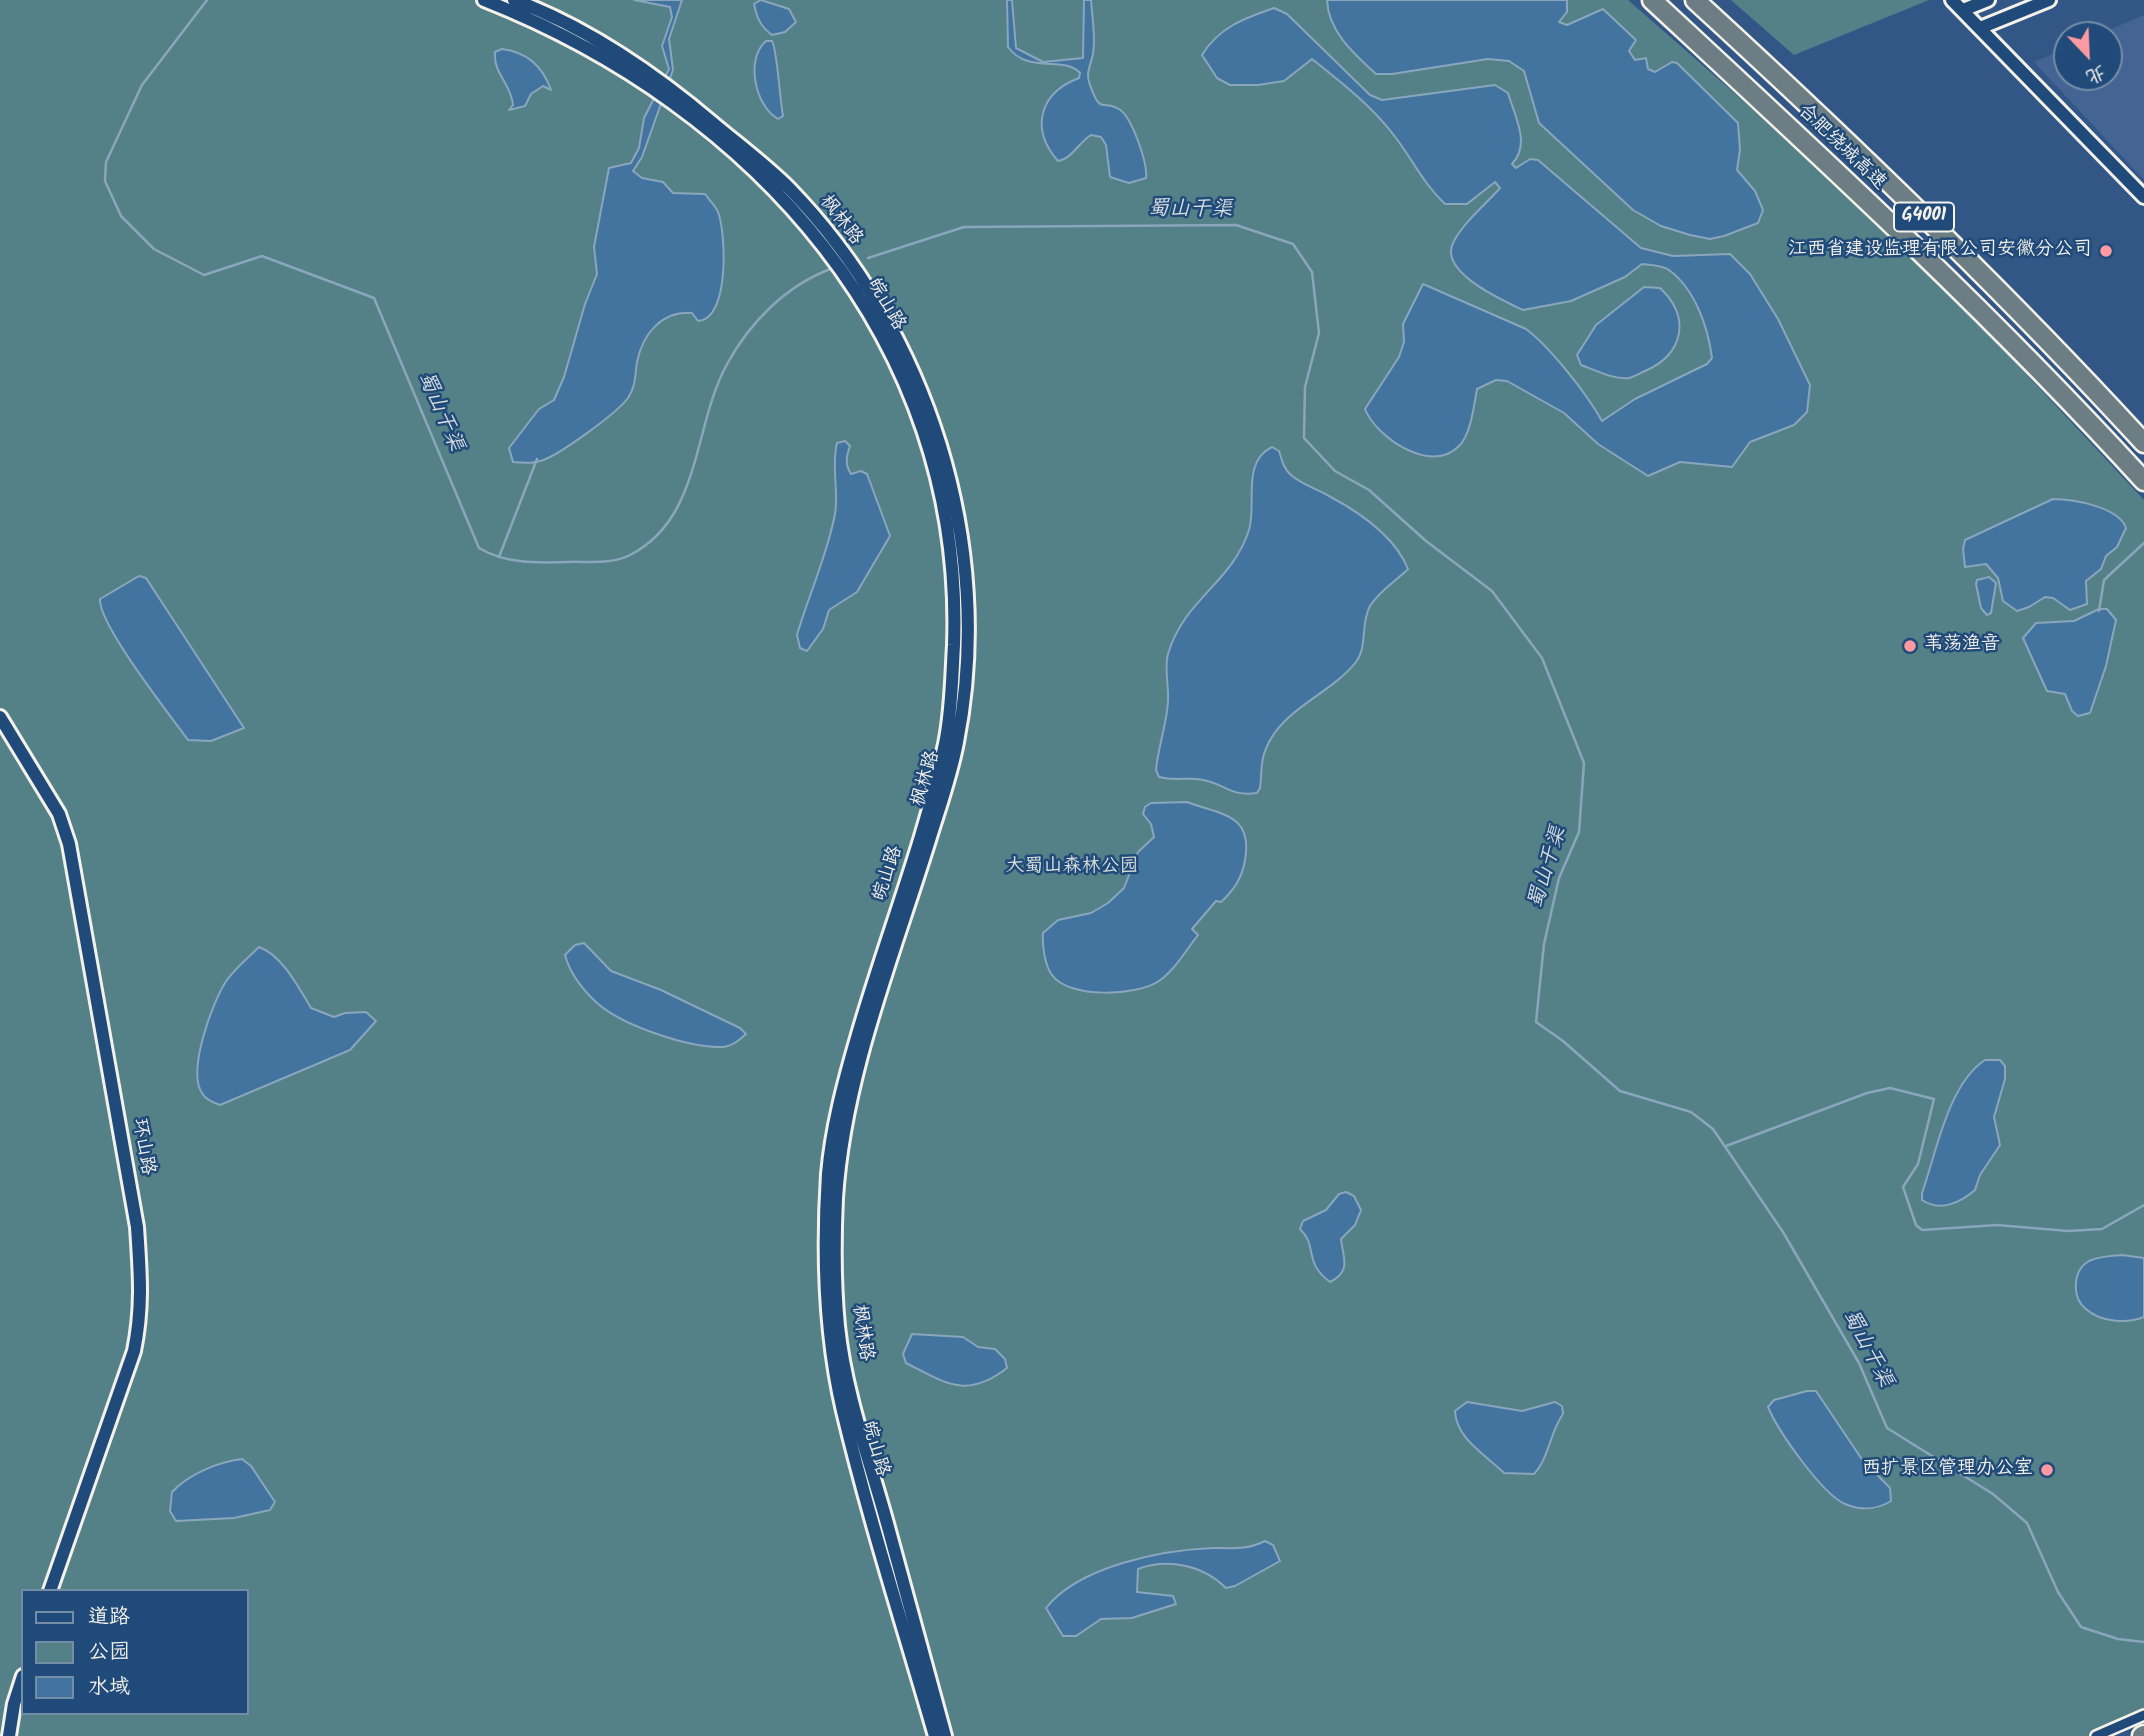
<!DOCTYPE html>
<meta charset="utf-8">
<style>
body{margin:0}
#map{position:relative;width:2144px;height:1736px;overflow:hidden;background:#325787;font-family:Kalam,"LXGW WenKai TC",sans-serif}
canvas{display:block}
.legend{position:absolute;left:21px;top:1589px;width:228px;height:126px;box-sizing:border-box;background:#1f4a7a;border:2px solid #748da6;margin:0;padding:9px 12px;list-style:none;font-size:21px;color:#f4f1e8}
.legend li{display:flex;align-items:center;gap:14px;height:35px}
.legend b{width:35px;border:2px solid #748da6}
.north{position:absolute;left:2053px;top:21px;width:70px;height:70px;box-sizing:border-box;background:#1f4a7a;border:2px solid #748da6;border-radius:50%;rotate:157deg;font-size:19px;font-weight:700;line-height:28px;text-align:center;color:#f4f1e8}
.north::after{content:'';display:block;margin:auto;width:24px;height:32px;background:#ff9aa2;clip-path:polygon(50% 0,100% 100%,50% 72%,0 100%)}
</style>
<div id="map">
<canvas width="2144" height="1736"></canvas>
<ul class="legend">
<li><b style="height:9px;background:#1f4a7a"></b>道路</li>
<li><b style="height:19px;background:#548088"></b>公园</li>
<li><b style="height:19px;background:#4374a0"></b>水域</li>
</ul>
<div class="north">北</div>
</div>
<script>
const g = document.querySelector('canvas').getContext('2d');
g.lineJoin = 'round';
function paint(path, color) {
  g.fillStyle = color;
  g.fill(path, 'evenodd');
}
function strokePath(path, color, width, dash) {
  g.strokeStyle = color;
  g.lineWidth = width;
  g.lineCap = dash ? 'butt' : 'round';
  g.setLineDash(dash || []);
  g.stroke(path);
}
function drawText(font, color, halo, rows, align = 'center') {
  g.font = font + ' Kalam,"LXGW WenKai TC",sans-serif';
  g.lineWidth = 5;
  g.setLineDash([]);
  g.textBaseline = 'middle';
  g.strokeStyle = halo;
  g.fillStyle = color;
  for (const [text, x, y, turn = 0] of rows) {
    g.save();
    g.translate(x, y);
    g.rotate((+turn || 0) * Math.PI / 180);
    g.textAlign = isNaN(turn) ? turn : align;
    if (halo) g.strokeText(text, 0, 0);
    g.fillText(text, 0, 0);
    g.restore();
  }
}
paint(new Path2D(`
 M 2144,15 L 2144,180 L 2034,62 L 2067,48 L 2067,77 L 2109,77 L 2109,35 L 2097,35 Z`), '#446493');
paint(new Path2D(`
 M 0,0 L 1628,0 L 1803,153 L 2002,348 L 2144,500 L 2144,1715 L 2096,1736 L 0,1736 ZM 23,1591 L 247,1591 L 247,1713 L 23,1713 Z
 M 1731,0 L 1929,0 L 1794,55 Z`), '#548088');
const water = new Path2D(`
 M 634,0 L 682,0 L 669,39 L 673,70 L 642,157 L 633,171 L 642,178 L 663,182 L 673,193 L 705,194 C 709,200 715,205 718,212 C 726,233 730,319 698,321 L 692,313 C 662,311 643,333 637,362 C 635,375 636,386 628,398 C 617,413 557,457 540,461 C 531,464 522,463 513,462 L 509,448 L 539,409 L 554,400 L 564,377 L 585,304 L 597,274 L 594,247 L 609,168 L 631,163 L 639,148 L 644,118 L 669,69 L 662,46 L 672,17 L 670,7 Z
 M 761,0 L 789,9 L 796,22 L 785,32 L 772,35 C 760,26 757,18 754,4 Z
 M 1007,0 L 1012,0 L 1016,48 L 1043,62 L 1083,58 L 1084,0 L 1091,0 C 1092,17 1096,37 1093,54 C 1091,65 1085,73 1090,85 C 1101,116 1102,99 1119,109 C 1132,117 1148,164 1146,178 L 1129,183 L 1110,177 L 1106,145 L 1101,137 L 1091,135 C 1078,143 1072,159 1058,161 C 1030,129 1039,93 1079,78 L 1080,73 C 1065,55 1028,75 1008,47 Z
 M 1327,0 L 1567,0 L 1567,12 L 1559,22 L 1567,25 L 1603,9 L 1636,40 L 1629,51 L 1635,60 L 1646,58 L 1648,69 L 1655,72 L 1672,62 L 1677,63 L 1738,123 L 1740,150 L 1737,170 L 1755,191 L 1763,210 L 1758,223 L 1724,236 L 1710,239 L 1690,235 L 1661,226 L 1633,210 L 1539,123 L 1524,71 L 1509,61 L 1488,59 L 1392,74 L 1376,74 C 1354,54 1328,31 1327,0 Z
 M 1274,8 L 1287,14 L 1370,95 L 1382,100 L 1495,85 L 1508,93 C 1515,117 1531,144 1512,164 L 1516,168 L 1530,159 L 1538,160 L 1641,248 L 1673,256 L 1730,254 L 1750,274 L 1778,319 L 1810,385 L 1807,412 L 1794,425 L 1750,442 L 1732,467 L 1680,462 L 1648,476 L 1598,444 L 1564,413 L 1507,381 L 1496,380 L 1477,389 C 1474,405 1471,434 1459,446 C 1431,475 1376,437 1365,409 L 1399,357 L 1404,342 L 1403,324 L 1423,284 L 1526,329 C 1550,347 1587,394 1602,421 L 1635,399 L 1707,364 L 1712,358 C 1708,327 1695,289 1669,270 C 1662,265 1650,265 1642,264 L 1625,277 L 1571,301 L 1523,310 C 1502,300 1436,271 1454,241 C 1464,222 1486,204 1500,188 L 1495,182 L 1467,204 L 1445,204 C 1423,183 1414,162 1396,138 C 1373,107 1342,83 1312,59 L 1284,81 L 1258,85 L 1230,85 L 1217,78 L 1202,55 C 1219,27 1245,18 1274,8 Z
 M 766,41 L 772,41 C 777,48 780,101 783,116 L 778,119 C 755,106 745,59 766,41 Z
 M 502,49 C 527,52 543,67 551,90 L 543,86 L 531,94 L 525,106 L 509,110 L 513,105 C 511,83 493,74 495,52 Z
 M 1644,287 L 1660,288 C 1691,317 1684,354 1645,371 C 1640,373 1634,377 1629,378 C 1614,380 1595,370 1581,365 L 1577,355 L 1596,325 Z
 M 845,441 L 850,446 C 846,457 845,465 851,474 L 861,471 L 867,474 L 890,536 L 857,592 L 829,610 L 823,629 L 807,651 L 800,648 L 797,635 C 809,594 827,556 835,514 C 839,491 831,467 837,443 Z
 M 1272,447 L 1279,451 C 1282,460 1283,468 1291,475 C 1301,484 1317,489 1329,496 C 1359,512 1395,536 1408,569 C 1395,582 1380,590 1370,606 C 1360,624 1368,646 1356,662 C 1330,695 1280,709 1265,751 C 1260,763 1262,776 1260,788 L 1257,793 C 1231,797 1225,784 1203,780 C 1188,777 1174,781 1159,777 L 1156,770 C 1158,747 1167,724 1168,701 C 1169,685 1164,669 1168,654 C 1184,599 1232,583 1249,530 C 1257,504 1241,462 1272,447 Z
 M 2053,499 C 2073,499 2119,507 2126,528 L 2117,547 L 2106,556 L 2101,569 L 2086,581 L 2087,604 L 2070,610 L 2053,598 L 2045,597 L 2029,607 L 2017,611 L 2003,601 L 1998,578 L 1986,564 L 1965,567 L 1963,549 L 1965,540 Z
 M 139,576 L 146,578 L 244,728 L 211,741 L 188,740 C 170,715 98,624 100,599 Z
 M 1989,577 L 1996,583 L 1991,613 L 1987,615 L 1981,608 L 1976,584 L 1977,580 Z
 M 2099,609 L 2107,609 L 2116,620 L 2106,666 L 2090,713 L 2078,716 L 2072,711 L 2065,694 L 2047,691 L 2023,638 L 2036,623 L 2074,621 Z
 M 1187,802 C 1222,815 1253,814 1245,860 C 1242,878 1234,890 1221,902 L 1216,901 L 1192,929 L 1198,935 C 1186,950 1175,970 1159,981 C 1137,996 1069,999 1052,975 C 1045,966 1042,945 1043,933 L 1058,920 L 1091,913 L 1108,903 L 1124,888 L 1138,852 L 1154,837 L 1151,824 L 1143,814 L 1145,807 L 1151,803 Z
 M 584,943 L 611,971 L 661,990 L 740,1028 L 746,1034 C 739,1040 733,1046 723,1047 C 689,1048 623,1026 597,1003 C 583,990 570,974 565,955 L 575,945 Z
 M 259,947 C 282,955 299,988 311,1008 L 334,1017 L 345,1013 L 366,1012 L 376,1021 L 350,1050 L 220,1105 C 214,1103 205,1099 202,1093 C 187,1071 212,1004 225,983 C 233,970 248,958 259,947 Z
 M 1985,1060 L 2000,1060 L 2005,1066 L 2005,1079 L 1994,1117 L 2000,1145 L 1980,1175 L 1975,1190 C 1960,1203 1940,1212 1922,1200 L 1922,1193 C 1936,1154 1948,1084 1985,1060 Z
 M 1346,1192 L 1354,1196 L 1361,1210 L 1355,1225 L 1341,1239 C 1343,1258 1352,1271 1330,1282 C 1303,1262 1318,1246 1300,1229 L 1303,1221 L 1326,1210 L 1339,1194 Z
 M 2122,1255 L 2144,1258 L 2144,1317 C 2127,1324 2100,1322 2086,1309 C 2071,1297 2073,1270 2089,1261 C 2099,1256 2112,1256 2122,1255 Z
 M 912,1334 L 963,1337 L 978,1347 L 995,1349 L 1005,1359 L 1007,1368 C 967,1399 947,1384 906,1363 L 903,1354 Z
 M 1807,1391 L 1816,1391 L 1861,1458 L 1890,1488 L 1891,1501 C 1876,1510 1862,1511 1845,1504 C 1822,1494 1778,1431 1768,1407 L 1774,1400 Z
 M 1467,1402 L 1522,1411 L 1555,1402 L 1562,1406 L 1563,1414 C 1550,1432 1549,1458 1534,1474 L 1504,1473 C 1486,1455 1456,1439 1455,1411 Z
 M 242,1459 L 251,1466 L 275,1502 L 270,1510 L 234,1518 L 176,1521 L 170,1511 L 172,1492 C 189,1474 218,1462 242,1459 Z
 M 1265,1541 L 1273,1545 L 1280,1561 L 1235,1586 L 1226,1588 C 1203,1565 1168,1558 1138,1569 L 1137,1592 L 1173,1596 L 1176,1604 L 1132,1618 L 1101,1619 L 1076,1636 L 1063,1636 L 1046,1608 C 1079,1566 1162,1550 1213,1548 C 1233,1548 1247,1550 1265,1541 Z`);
paint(water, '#4374a0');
strokePath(water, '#8aa6bd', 2);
strokePath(new Path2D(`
 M 207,0 L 142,85 L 106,162 L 105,181 L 121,216 L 154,249 L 204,275 L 262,256 L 374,298 L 479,548 C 506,564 536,563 567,562 C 587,561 611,565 630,555 C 701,519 693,428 726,366 C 749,323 786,285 833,268
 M 868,258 L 964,227 L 1236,225 L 1293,244 L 1312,272 L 1319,333 L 1305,387 L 1304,438 L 1335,471 L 1369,490 L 1426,541 L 1492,591 L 1542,658 L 1584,763 L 1579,832 L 1559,878 L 1544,944 L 1536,1022 L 1563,1041 L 1620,1091 L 1691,1112 L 1713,1129 L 1783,1232 L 1859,1363 L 1887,1428 L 1993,1494 L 2027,1523 L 2058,1592 L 2081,1627 L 2118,1639 L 2144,1642
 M 499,557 L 537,459
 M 2099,611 L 2104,580 L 2144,543
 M 1726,1146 L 1867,1093 L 1890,1088 L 1934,1099 L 1918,1164 L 1903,1187 L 1916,1225 L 1922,1230 L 1997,1225 L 2068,1231 L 2102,1229 L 2144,1205`), '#8aa6bd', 2.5);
const street = new Path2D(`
 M 2096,1736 L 2144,1715`);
const secondary = new Path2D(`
 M 484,0 C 755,107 965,340 954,645 C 952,677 952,711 945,744 C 924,844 885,940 857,1038 C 844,1083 832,1128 828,1174 C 823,1252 825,1334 843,1411 C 869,1520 904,1628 935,1736
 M 514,0 C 587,27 655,74 714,124 C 739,145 766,165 789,188 C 928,331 996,545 957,742 C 951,774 940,805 930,837 C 894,954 844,1074 836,1198 C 834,1240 834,1284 838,1326 C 845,1394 870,1461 888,1527 C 907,1596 926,1666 945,1736
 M 1952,0 L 2144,197
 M 1963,10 L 1988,0
 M 1980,28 L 2049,0
 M 0,717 L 59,814 L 69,844 L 137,1227 C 140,1272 143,1307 134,1351 L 50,1591
 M 9,1736 L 14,1704 L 23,1676`);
const highway = new Path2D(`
 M 1652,0 C 1820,156 1989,311 2144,481
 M 1695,0 C 1850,142 2002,288 2144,443
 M 2142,1736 L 2144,1735`);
strokePath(street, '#f4f1e8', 14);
strokePath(secondary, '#f4f1e8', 18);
strokePath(highway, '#f4f1e8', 23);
strokePath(street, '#1f4a7a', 9);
strokePath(secondary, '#1f4a7a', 12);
strokePath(highway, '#6c7e84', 18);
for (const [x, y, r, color] of [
 [2106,251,7,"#ff9aa2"],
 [1910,646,7,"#ff9aa2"],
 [2047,1470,7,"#ff9aa2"]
]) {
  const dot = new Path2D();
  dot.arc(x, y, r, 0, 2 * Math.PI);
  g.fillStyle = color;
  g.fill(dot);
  strokePath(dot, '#1f4a7a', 2.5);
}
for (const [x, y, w] of [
 [1924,217,60]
]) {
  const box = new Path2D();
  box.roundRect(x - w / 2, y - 14.5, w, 29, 5);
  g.fillStyle = '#1f4a7a';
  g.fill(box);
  strokePath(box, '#f4f1e8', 2);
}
drawText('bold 18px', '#f4f1e8', null, [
 ["G4001",1924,217]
]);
drawText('19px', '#f4f1e8', '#1f4a7a', [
 ["合肥绕城高速",1841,148,44],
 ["枫林路",840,221,52],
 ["皖山路",885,305,60],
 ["枫林路",927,779,-74],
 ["皖山路",889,874,-72],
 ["环山路",142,1147,80],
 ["枫林路",861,1333,82],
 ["皖山路",874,1449,74]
]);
drawText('19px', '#f4f1e8', '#1f4a7a', [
 ["江西省建设监理有限公司安徽分公司",2092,251],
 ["苇荡渔音",1924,646,"left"],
 ["西扩景区管理办公室",2033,1470]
], 'right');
drawText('19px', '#dce0da', '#1f4a7a', [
 ["大蜀山森林公园",1072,868]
]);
drawText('italic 21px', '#d9dedd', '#1f4a7a', [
 ["蜀山干渠",1190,211,1],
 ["蜀山干渠",439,412,67],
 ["蜀山干渠",1549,868,-73],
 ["蜀山干渠",1866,1349,63]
]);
</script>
